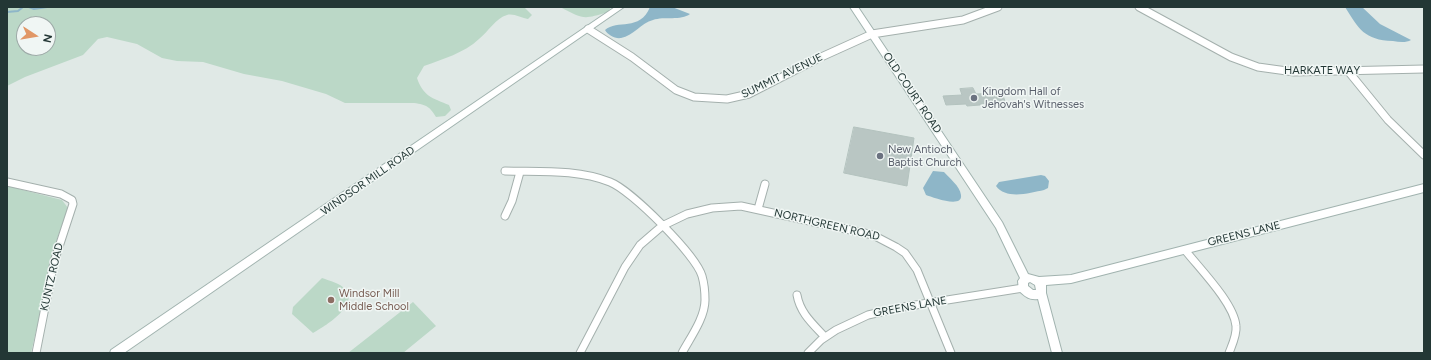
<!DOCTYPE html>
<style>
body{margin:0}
#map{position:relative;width:1431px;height:360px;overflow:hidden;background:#e0e9e6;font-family:Figtree,sans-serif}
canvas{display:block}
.frame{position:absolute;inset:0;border:8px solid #233735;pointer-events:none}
.north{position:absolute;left:16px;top:16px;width:40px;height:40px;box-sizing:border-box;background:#f0f6f4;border:1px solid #9eaaa8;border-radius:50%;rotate:102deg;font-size:11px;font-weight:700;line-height:16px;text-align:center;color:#233735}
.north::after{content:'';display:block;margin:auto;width:14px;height:18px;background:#e19766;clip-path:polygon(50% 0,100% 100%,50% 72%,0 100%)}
</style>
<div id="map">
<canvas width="1431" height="360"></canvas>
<div class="frame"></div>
<div class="north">N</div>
</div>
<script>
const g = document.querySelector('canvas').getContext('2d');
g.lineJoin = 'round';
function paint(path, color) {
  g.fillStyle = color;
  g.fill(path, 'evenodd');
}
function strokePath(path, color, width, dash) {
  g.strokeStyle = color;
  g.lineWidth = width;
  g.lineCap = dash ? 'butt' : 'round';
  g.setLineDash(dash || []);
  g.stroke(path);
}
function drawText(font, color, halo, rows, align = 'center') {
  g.font = font + ' Figtree,sans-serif';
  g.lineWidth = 3;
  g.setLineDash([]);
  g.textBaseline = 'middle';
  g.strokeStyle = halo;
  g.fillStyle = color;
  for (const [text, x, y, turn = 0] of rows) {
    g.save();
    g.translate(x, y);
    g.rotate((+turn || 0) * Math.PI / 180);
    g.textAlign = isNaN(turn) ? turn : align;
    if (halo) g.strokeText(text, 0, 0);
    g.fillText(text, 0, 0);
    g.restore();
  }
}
paint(new Path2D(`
 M 7,7 L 524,7 L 532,15 L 528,19 C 522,18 513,13 507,15 C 496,18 488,32 479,39 C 464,53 443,59 424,66 L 417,78 C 423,96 432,98 449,105 L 451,110 L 445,116 L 436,117 C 429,106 427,105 414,103 L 345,103 L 326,94 L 282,81 L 244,74 L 203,62 L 177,61 L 162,58 L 137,44 L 107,37 L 98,39 L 83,55 L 25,77 L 7,86 ZM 24,24 L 48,24 L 48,48 L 24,48 Z
 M 560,7 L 611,7 L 608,12 C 582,20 584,19 560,7 Z
 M 7,184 L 19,189 L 62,200 L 68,208 L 57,239 L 31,353 L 7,353 Z
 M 322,278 C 330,281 340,283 345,289 C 360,305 324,327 313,333 L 292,314 L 293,307 Z
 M 413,302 L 436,326 L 403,353 L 348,353 Z`), '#bbd8c7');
paint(new Path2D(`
 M 650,7 L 672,7 L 690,14 C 681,21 664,16 653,20 C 641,23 633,36 621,38 C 615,39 608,35 605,30 C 617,19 640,32 650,7 Z
 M 1345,7 L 1362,7 L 1380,24 L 1411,40 C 1406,43 1399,42 1393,41 C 1364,40 1359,29 1345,7 Z
 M 933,171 L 944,172 C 949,178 960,186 961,195 C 963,209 932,197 926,195 L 923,188 Z
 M 1041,175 L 1045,176 L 1049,181 L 1048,188 L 1044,190 C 1030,193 1006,200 996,186 L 999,182 Z`), '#8eb6c8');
strokePath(new Path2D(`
 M 29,7 L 34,9 L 47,7
 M 7,12 L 18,11 L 23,7`), '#8eb6c8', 2);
const building = new Path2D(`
 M 973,88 L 976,94 L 1002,93 L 1005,101 L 980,104 L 980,105 L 967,106 L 966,104 L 946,105 L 943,96 L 962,95 L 960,89 Z
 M 854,127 L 914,138 L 907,186 L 844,173 Z`);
paint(building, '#b9c6c3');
strokePath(building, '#b3c2be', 1);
const street = new Path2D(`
 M 1139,7 L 1231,57 L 1258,67 L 1294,72 L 1424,69
 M 588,29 L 632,57 L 676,90 L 694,97 L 727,99 L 749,94 L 819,58 L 872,34 L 963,20 L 998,7
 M 1348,71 L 1388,120 L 1424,155
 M 505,171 C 540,172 577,169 610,182 C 631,190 696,255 702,276 C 704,283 705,294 705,300 C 705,318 690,338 682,353
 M 7,182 L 61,194 L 72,200 L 73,204 L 54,262 L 36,353
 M 758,209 L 765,184
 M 505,216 L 512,201 L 520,172
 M 1185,250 C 1199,268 1234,303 1236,326 C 1237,335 1232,345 1229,353
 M 797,295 C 800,313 813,324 825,337
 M 580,353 L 625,267 L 640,245 L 662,226 L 687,214 L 712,208 L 741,206 L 873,235 L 896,247 L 905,253 L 917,270 L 951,353
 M 808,353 L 821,340 L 836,330 L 868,315 L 903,307 L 1023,288`);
const secondary = new Path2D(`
 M 615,7 L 624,7 L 124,353 L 110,353 L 111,350 Z
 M 850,7 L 858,7 L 1002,222 L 1028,274 L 1039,277 L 1071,275 L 1424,184 L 1424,192 L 1071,283 L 1046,285 L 1046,293 L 1062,353 L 1052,353 L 1038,299 C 1029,300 1026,297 1019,291 L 1018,281 L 1020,278 L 996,228 ZM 1030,282 L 1035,285 L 1036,290 L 1033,290 L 1028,286 L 1028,283 Z`);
strokePath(street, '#a4b0ad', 9);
strokePath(secondary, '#a1b3af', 2);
strokePath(street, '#fff', 7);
paint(secondary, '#fff');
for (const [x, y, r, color] of [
 [974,98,4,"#6b7280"],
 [880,156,4,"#6b7280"],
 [331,300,4,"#8d6e63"]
]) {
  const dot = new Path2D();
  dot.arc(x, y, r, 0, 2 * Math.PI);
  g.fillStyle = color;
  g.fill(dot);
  strokePath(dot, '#f0f6f4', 1.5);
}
drawText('11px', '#233735', '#f0f6f4', [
 ["HARKATE WAY",1322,71],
 ["SUMMIT AVENUE",782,76,-26],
 ["OLD COURT ROAD",912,93,56],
 ["WINDSOR MILL ROAD",368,181,-35],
 ["NORTHGREEN ROAD",827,225,13],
 ["GREENS LANE",1244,234,-14],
 ["KUNTZ ROAD",52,277,-77],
 ["GREENS LANE",910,307,-10]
]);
drawText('11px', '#5b616d', '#f0f6f4', [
 ["Kingdom Hall of",982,92],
 ["Jehovah's Witnesses",982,105],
 ["New Antioch",888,150],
 ["Baptist Church",888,163]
], 'left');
drawText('11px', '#785e54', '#f0f6f4', [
 ["Windsor Mill",339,294],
 ["Middle School",339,307]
], 'left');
</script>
